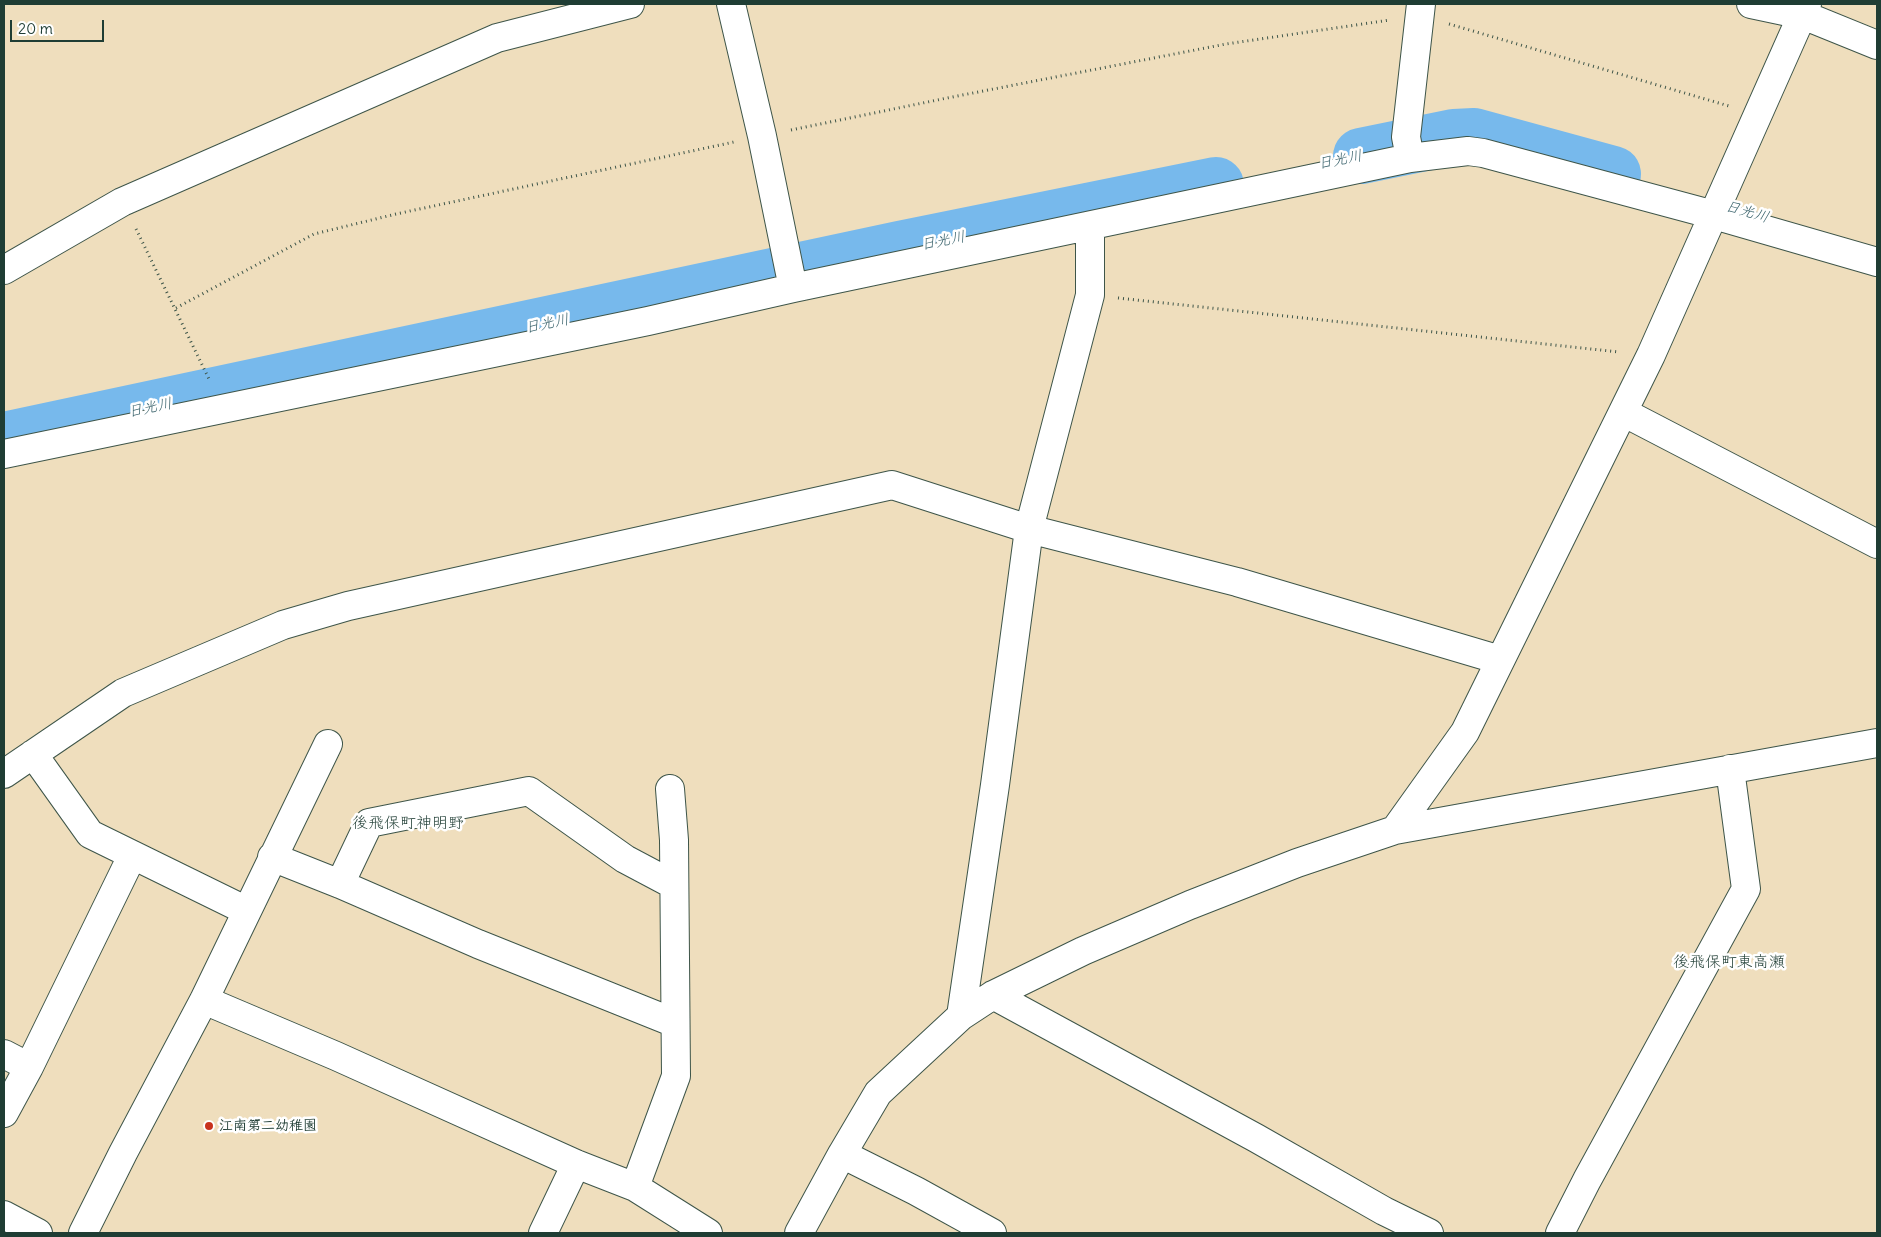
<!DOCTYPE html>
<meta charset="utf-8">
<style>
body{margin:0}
#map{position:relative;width:1881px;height:1237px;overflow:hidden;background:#efdebd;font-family:Delius,sans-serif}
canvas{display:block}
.frame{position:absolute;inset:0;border:5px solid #1f3d34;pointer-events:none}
.scale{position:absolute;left:10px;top:20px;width:94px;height:22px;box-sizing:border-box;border:2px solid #1f3d34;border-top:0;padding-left:6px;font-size:15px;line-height:18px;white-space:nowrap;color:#1f3d34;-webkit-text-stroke:4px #fff;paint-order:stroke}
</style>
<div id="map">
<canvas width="1881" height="1237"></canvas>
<div class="frame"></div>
<div class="scale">20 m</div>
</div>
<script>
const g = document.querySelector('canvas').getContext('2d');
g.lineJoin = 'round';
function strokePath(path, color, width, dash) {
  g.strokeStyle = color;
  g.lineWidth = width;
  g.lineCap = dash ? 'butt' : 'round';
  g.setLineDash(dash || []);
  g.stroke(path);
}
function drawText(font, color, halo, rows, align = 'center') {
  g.font = font + ' Delius,"Klee One",sans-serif';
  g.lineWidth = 5;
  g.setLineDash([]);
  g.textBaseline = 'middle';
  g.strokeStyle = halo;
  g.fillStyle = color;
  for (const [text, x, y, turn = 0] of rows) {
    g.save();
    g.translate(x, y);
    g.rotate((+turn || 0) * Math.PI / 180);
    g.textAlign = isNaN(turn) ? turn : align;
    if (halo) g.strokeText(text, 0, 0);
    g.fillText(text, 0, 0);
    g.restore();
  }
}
strokePath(new Path2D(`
 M 1361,156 L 1454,137 L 1474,136 L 1613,174
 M 4,440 L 900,249 L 1216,185`), '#77b9ec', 56);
const street = new Path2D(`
 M 731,4 L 762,136 L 793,288
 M 1751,4 L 1803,15 L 1877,45
 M 1410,158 L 1406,137 L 1421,4
 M 4,270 L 122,202 L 497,38 L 630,4
 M 1623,412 L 1877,544
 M 4,454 L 648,321 L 793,288 L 1410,158 L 1468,151 L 1483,153 L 1714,215 L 1877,262
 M 33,754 L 90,834 L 247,911
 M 4,774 L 123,693 L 283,625 L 348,606 L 892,485 L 1029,529 L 1237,582 L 1500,660
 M 1395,830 L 1465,732 L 1651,355 L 1807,4
 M 272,857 L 340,884 L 478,944 L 675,1023
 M 340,884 L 369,823 L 529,791 L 625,859 L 674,885
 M 993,995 L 1256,1138 L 1384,1211 L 1429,1233
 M 204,1000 L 336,1056 L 576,1164 L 635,1187 L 708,1233
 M 961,1016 L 993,995 L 1083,951 L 1190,905 L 1297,863 L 1395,830 L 1877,743
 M 4,1054 L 29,1067
 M 4,1113 L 29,1067 L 132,856
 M 842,1154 L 916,1191 L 992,1233
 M 635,1187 L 676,1076 L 674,840 L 670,789
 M 4,1215 L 38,1233
 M 83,1233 L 123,1153 L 204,1000 L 328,744
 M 543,1233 L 576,1164
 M 799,1233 L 842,1154 L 878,1093 L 961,1016 L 995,785 L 1029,529 L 1090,295 L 1090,226
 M 1560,1233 L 1587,1180 L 1746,889 L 1730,769`);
strokePath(street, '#3e5549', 30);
strokePath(new Path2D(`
 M 1449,24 L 1729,106
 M 791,130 L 947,98 L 1226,44 L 1390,20
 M 136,229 L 210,381
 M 1118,298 L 1619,352
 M 176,308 L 314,234 L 396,214 L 734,142`), '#3e5549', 3, [1, 4]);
strokePath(street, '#fff', 28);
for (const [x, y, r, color] of [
 [209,1126,5,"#c8321e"]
]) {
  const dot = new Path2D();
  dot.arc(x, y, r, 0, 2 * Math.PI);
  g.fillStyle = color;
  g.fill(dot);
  strokePath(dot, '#fff', 2);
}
drawText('bold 14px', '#1f3d34', '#fff', [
 ["江南第二幼稚園",219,1126]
], 'left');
drawText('italic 15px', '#39626b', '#fff', [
 ["日光川",1340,160,-11],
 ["日光川",1747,212,16],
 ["日光川",943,241,-11],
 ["日光川",547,324,-12],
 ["日光川",150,408,-12]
]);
drawText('16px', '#1f3d34', '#fff', [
 ["後飛保町神明野",408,823],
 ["後飛保町東高瀬",1729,962]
]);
</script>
